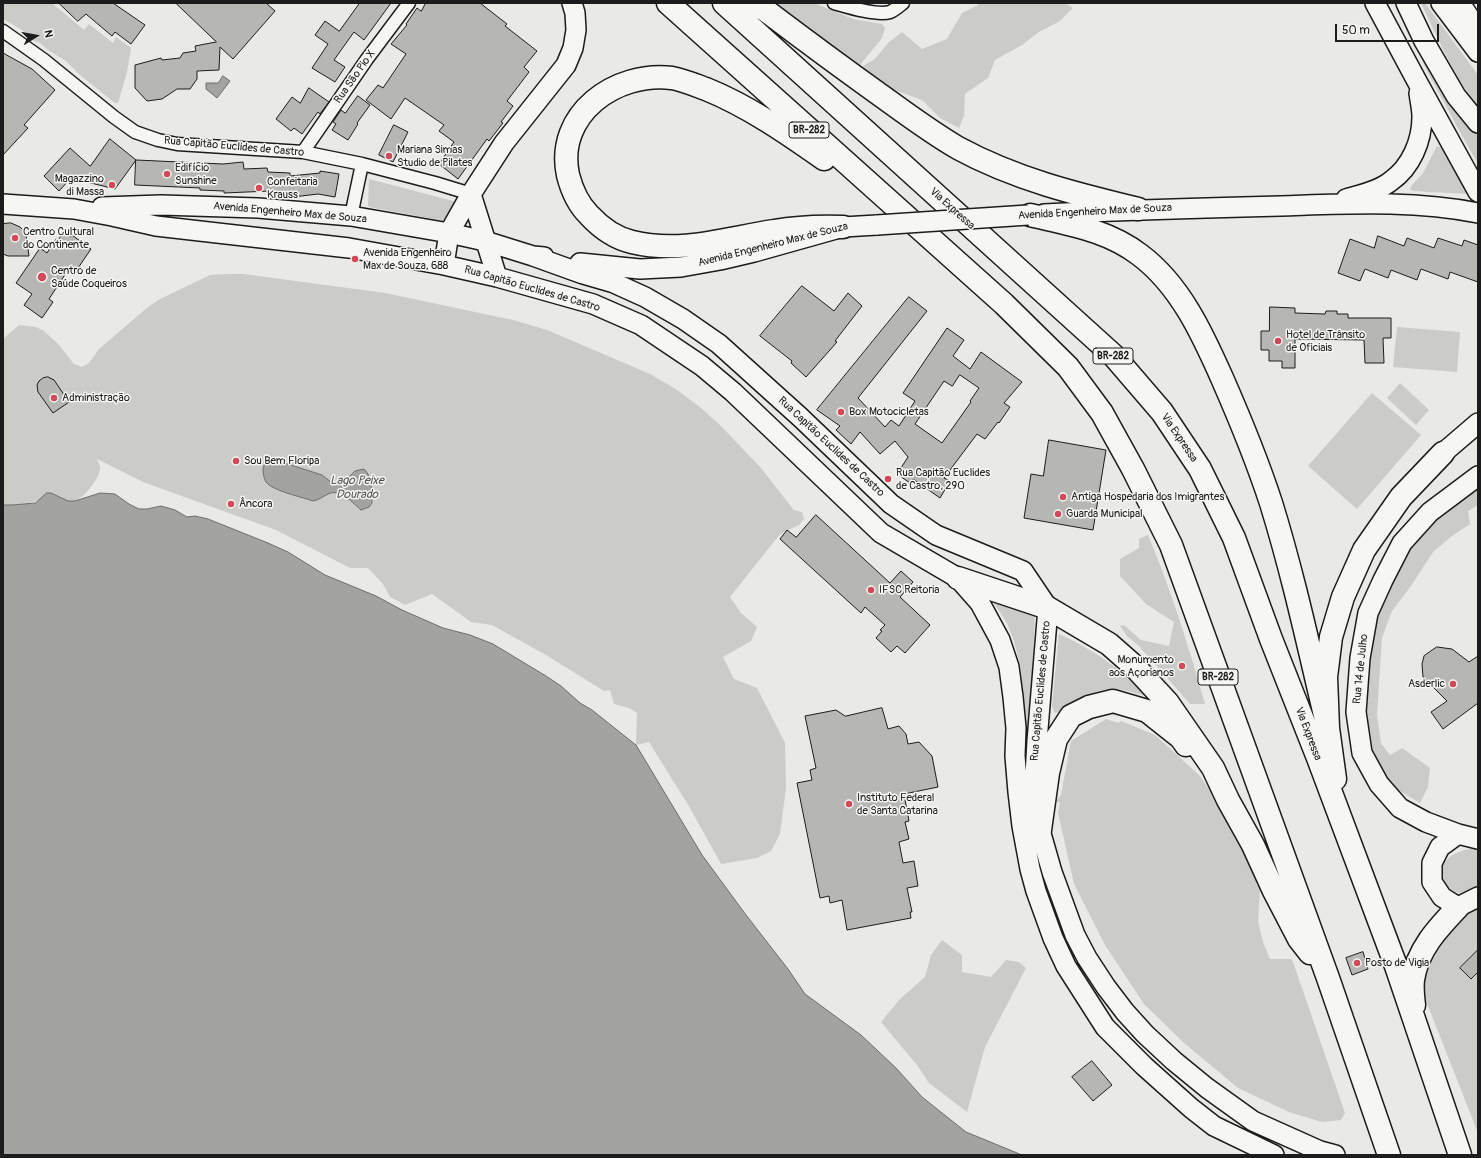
<!DOCTYPE html>
<meta charset="utf-8">
<style>
body{margin:0}
#map{position:relative;width:1481px;height:1158px;overflow:hidden;background:#e9e9e5;font-family:Pangolin,sans-serif}
canvas{display:block}
.frame{position:absolute;inset:0;border:4px solid #1c1c1c;pointer-events:none}
.north{position:absolute;left:16px;top:16px;width:40px;height:40px;-webkit-text-stroke:3px #f6f6f2;paint-order:stroke;rotate:79deg;font-size:11px;font-weight:700;line-height:16px;text-align:center;color:#1c1c1c}
.north::after{content:'';display:block;margin:auto;width:14px;height:18px;background:#1c1c1c;clip-path:polygon(50% 0,100% 100%,50% 72%,0 100%)}
.scale{position:absolute;left:1335px;top:24px;width:104px;height:18px;box-sizing:border-box;border:2px solid #1c1c1c;border-top:0;padding-left:5px;font-size:12px;line-height:14px;white-space:nowrap;color:#1c1c1c;-webkit-text-stroke:3px #f6f6f2;paint-order:stroke}
</style>
<div id="map">
<canvas width="1481" height="1158"></canvas>
<div class="frame"></div>
<div class="north">N</div>
<div class="scale">50 m</div>
</div>
<script>
const g = document.querySelector('canvas').getContext('2d');
g.lineJoin = 'round';
function paint(path, color) {
  g.fillStyle = color;
  g.fill(path, 'evenodd');
}
function strokePath(path, color, width, dash) {
  g.strokeStyle = color;
  g.lineWidth = width;
  g.lineCap = dash ? 'butt' : 'round';
  g.setLineDash(dash || []);
  g.stroke(path);
}
function drawText(font, color, halo, rows, align = 'center') {
  g.font = font + ' Pangolin,sans-serif';
  g.lineWidth = 3;
  g.setLineDash([]);
  g.textBaseline = 'middle';
  g.strokeStyle = halo;
  g.fillStyle = color;
  for (const [text, x, y, turn = 0] of rows) {
    g.save();
    g.translate(x, y);
    g.rotate((+turn || 0) * Math.PI / 180);
    g.textAlign = isNaN(turn) ? turn : align;
    if (halo) g.strokeText(text, 0, 0);
    g.fillText(text, 0, 0);
    g.restore();
  }
}
paint(new Path2D(`
 M 3,3 L 52,3 L 84,30 L 89,24 L 113,43 L 116,37 L 131,48 L 127,72 L 118,103 L 115,103 L 80,75 L 66,61 L 48,50 L 40,43 L 34,41 L 27,33 L 3,19 Z
 M 776,3 L 814,3 L 853,19 L 882,24 L 885,28 L 882,38 L 856,70 L 875,59 L 888,43 L 902,32 L 922,49 L 947,39 L 962,13 L 978,5 L 978,3 L 1065,3 L 1073,8 L 1060,21 L 1039,32 L 1022,45 L 995,60 L 988,78 L 965,94 L 964,116 L 959,128 L 940,118 L 922,100 L 892,89 L 855,71 Z
 M 1397,3 L 1478,131 L 1478,164 L 1461,134 L 1425,67 Z
 M 1421,3 L 1425,3 L 1478,75 L 1478,107 C 1454,76 1438,39 1421,3 Z
 M 1437,146 L 1441,148 L 1470,192 L 1466,194 C 1458,193 1414,192 1410,190 L 1412,185 L 1423,173 Z
 M 369,179 L 457,202 L 447,220 L 444,221 L 369,207 L 368,205 Z
 M 230,274 L 244,274 L 385,293 L 513,320 L 547,330 L 622,362 L 650,374 L 677,390 L 700,407 L 721,426 L 761,468 L 793,509 L 793,510 L 802,512 L 804,519 L 799,525 L 780,534 L 730,597 L 741,613 L 757,627 L 751,641 L 723,657 L 734,679 L 757,688 L 785,743 L 786,788 L 780,834 L 771,851 L 757,858 L 721,864 L 690,808 L 649,742 L 636,745 L 637,713 L 629,708 L 614,704 L 610,690 L 604,691 L 546,655 L 492,625 L 471,622 L 432,594 L 405,605 L 390,597 L 383,584 L 368,568 L 350,568 L 276,530 L 143,482 L 97,459 C 98,462 101,466 100,470 C 99,479 82,500 74,501 C 67,502 61,498 56,495 C 36,501 25,506 3,505 L 3,339 L 19,325 L 36,327 L 44,331 L 58,344 L 74,364 L 82,367 L 89,363 L 99,349 L 148,307 L 160,299 L 210,275 Z
 M 1397,327 L 1460,332 L 1457,372 L 1393,367 Z
 M 1400,383 L 1429,410 L 1416,425 L 1387,398 Z
 M 1372,393 L 1421,435 L 1357,509 L 1308,466 Z
 M 1478,486 L 1478,505 L 1468,511 L 1470,524 L 1452,536 L 1433,552 L 1411,586 L 1392,611 L 1382,638 L 1377,715 L 1381,743 L 1390,755 L 1402,748 L 1430,768 L 1428,787 L 1420,803 L 1398,790 L 1380,772 L 1369,750 L 1362,711 L 1368,655 L 1378,613 L 1407,550 L 1436,518 Z
 M 1148,535 C 1171,590 1189,647 1205,704 L 1190,704 L 1139,646 L 1127,636 L 1120,626 L 1124,625 L 1141,640 L 1169,646 L 1174,622 L 1146,604 L 1120,576 L 1120,559 L 1139,548 L 1139,539 Z
 M 990,597 L 1035,616 L 1027,767 L 1024,738 L 1021,668 L 1014,641 L 1007,623 Z
 M 1059,634 C 1093,649 1122,671 1151,696 L 1149,697 C 1140,695 1131,691 1122,690 C 1099,686 1076,699 1059,712 L 1055,713 L 1052,706 Z
 M 1106,719 L 1118,723 L 1121,721 L 1155,735 L 1199,775 L 1228,815 L 1260,880 L 1256,884 L 1260,888 L 1258,921 L 1263,942 L 1270,959 L 1292,959 L 1345,1113 L 1341,1120 L 1322,1122 L 1289,1112 L 1238,1088 L 1183,1042 L 1144,1004 L 1105,945 L 1074,884 L 1058,813 L 1060,803 L 1056,801 L 1061,795 L 1071,741 Z
 M 1478,848 L 1478,890 C 1442,907 1419,852 1478,848 Z
 M 1478,906 L 1478,1133 L 1421,988 L 1437,943 L 1468,912 Z
 M 942,940 L 962,955 L 962,972 L 991,977 L 1006,960 L 1019,962 L 1026,968 L 985,1047 L 967,1112 L 929,1083 L 917,1065 L 881,1022 L 900,999 L 925,977 L 931,955 Z`), '#cbcbc7');
const water = new Path2D(`
 M 223,76 L 230,81 L 217,98 L 206,89 L 206,83 L 218,83 Z
 M 272,459 L 322,475 L 331,482 L 345,481 L 355,471 L 364,469 C 373,477 371,492 372,503 L 369,507 L 361,510 C 353,503 340,488 328,494 C 322,497 319,500 313,501 C 302,497 273,491 266,482 C 264,479 263,473 263,470 C 263,464 267,461 272,459 Z
 M 47,493 L 51,493 L 68,501 L 75,501 L 100,493 L 115,494 L 129,504 L 139,509 L 147,509 L 161,506 L 175,510 L 187,517 L 195,516 L 208,519 L 268,543 L 288,552 L 325,575 L 376,596 L 402,610 L 443,628 L 470,635 L 493,644 L 546,676 L 561,686 L 580,703 L 592,710 L 636,745 L 702,855 L 746,915 L 788,969 L 805,994 L 861,1035 L 896,1068 L 922,1097 L 966,1132 L 1022,1155 L 3,1155 L 3,505 L 13,505 L 35,503 Z`);
paint(water, '#a3a3a1');
strokePath(water, '#6d6d6c', 1);
const building = new Path2D(`
 M 59,3 L 113,3 L 145,25 L 131,44 L 115,32 L 112,36 L 86,14 L 78,21 Z
 M 176,3 L 266,3 L 275,11 L 233,59 L 220,47 L 219,70 L 197,71 L 197,79 L 190,89 L 177,89 L 162,99 L 147,101 L 135,88 L 135,65 L 161,58 L 162,60 L 180,58 L 183,53 L 196,51 L 195,46 L 216,42 Z
 M 360,3 L 391,3 L 364,40 L 354,32 L 334,60 L 345,67 L 335,82 L 312,68 L 328,44 L 315,35 L 325,21 L 339,31 Z
 M 426,3 L 480,3 L 507,24 L 505,26 L 537,51 L 524,67 L 529,72 L 507,101 L 513,106 L 501,122 L 503,123 L 489,141 L 487,139 L 458,179 L 439,164 L 454,142 L 439,131 L 444,125 L 405,98 L 391,119 L 366,100 L 378,85 L 383,88 L 406,54 L 391,44 L 407,25 L 406,24 L 417,8 L 421,11 Z
 M 3,53 L 32,69 L 55,90 L 24,125 L 28,128 L 3,155 Z
 M 309,88 L 329,102 L 320,114 L 318,112 L 302,134 L 294,128 L 291,131 L 276,119 L 292,97 L 300,103 Z
 M 358,96 L 370,105 L 357,123 L 358,124 L 348,140 L 332,130 L 336,124 L 333,122 L 341,110 L 345,113 Z
 M 394,125 L 408,132 L 393,162 L 379,155 Z
 M 110,139 L 136,160 L 115,189 L 71,178 L 59,191 L 44,176 L 70,148 L 90,166 Z
 M 136,160 L 223,164 L 243,162 L 244,169 L 267,168 L 268,172 L 290,173 L 290,176 L 320,173 L 320,171 L 339,174 L 335,197 L 318,194 L 293,197 L 293,195 L 270,194 L 270,191 L 224,193 L 224,191 L 200,190 L 200,188 L 135,185 Z
 M 11,223 L 20,227 L 24,231 L 26,235 L 29,256 L 8,256 L 3,254 L 3,224 Z
 M 64,231 L 71,237 L 72,235 L 91,249 L 74,274 L 68,270 L 49,299 L 53,302 L 42,318 L 24,305 L 32,294 L 16,283 L 40,248 L 47,253 L 56,239 L 58,240 Z
 M 1378,236 L 1404,246 L 1407,238 L 1434,248 L 1438,238 L 1462,246 L 1464,240 L 1478,245 L 1478,282 L 1450,272 L 1448,279 L 1421,269 L 1417,280 L 1391,270 L 1388,278 L 1365,269 L 1360,281 L 1338,273 L 1350,239 L 1374,248 Z
 M 802,286 L 834,311 L 848,293 L 862,306 L 835,341 L 837,342 L 806,377 L 791,363 L 792,361 L 760,336 Z
 M 909,297 L 927,311 L 858,398 L 885,427 L 891,420 L 899,426 L 915,401 L 903,393 L 947,328 L 964,340 L 953,356 L 970,369 L 981,352 L 1022,382 L 1004,403 L 1010,407 L 999,423 L 998,422 L 985,439 L 977,434 L 944,478 L 950,481 L 940,498 L 913,479 L 910,483 L 897,474 L 908,457 L 895,441 L 880,454 L 860,432 L 851,444 L 836,430 L 840,426 L 817,410 ZM 960,375 L 979,388 L 970,401 L 971,402 L 942,443 L 915,424 L 944,381 L 952,386 Z
 M 1270,307 L 1295,308 L 1295,313 L 1325,314 L 1326,311 L 1337,311 L 1337,314 L 1348,314 L 1348,318 L 1391,318 L 1391,338 L 1383,338 L 1384,363 L 1365,363 L 1364,340 L 1295,339 L 1295,368 L 1282,368 L 1282,361 L 1269,361 L 1269,350 L 1261,350 L 1261,331 L 1269,331 Z
 M 48,377 L 54,380 L 69,402 L 53,413 L 38,392 L 37,385 L 39,381 L 43,378 Z
 M 1049,440 L 1106,450 L 1093,530 L 1024,518 L 1031,474 L 1043,476 Z
 M 816,515 L 890,583 L 901,571 L 913,582 L 900,597 L 930,625 L 905,653 L 897,646 L 891,652 L 876,638 L 882,631 L 880,630 L 885,625 L 865,607 L 861,613 L 780,539 L 787,530 L 796,537 Z
 M 1437,647 L 1452,649 L 1469,662 L 1478,656 L 1478,703 L 1443,729 L 1431,712 L 1447,701 L 1423,677 L 1422,664 L 1424,656 Z
 M 882,708 L 888,729 L 899,726 L 906,734 L 908,744 L 919,742 L 932,756 L 938,787 L 904,794 L 909,821 L 905,822 L 909,839 L 899,842 L 903,863 L 914,861 L 918,886 L 907,888 L 912,912 L 910,912 L 911,918 L 847,930 L 842,900 L 830,903 L 829,896 L 820,898 L 797,783 L 812,780 L 810,770 L 816,768 L 805,716 L 836,710 L 845,716 Z
 M 1478,950 L 1478,972 L 1471,979 L 1460,968 Z
 M 1363,952 L 1368,969 L 1352,975 L 1346,958 Z
 M 1092,1061 L 1112,1085 L 1093,1101 L 1072,1077 Z`);
paint(building, '#b6b6b3');
strokePath(building, '#1c1c1c', 1);
const street = new Path2D(`
 M 834,3 C 848,7 877,16 890,12 C 895,10 899,6 903,3
 M 3,31 L 44,60 L 114,117 L 135,132 L 158,140 L 177,144 L 303,152 L 362,164 L 435,183 L 471,194
 M 303,152 L 367,59 L 409,3
 M 351,216 L 362,164`);
const primary = new Path2D(`
 M 1375,3 L 1419,85 L 1478,192
 M 1406,3 L 1424,41 L 1456,96 L 1478,123
 M 1441,3 L 1478,52
 M 1460,3 L 1478,30
 M 471,194 L 497,277
 M 1346,199 C 1360,195 1379,191 1391,181 C 1411,167 1422,141 1422,117 C 1422,109 1420,101 1419,93
 M 3,204 L 74,209 L 112,216 L 156,226 L 349,248 L 444,265 L 497,277 L 593,304 L 641,325 L 702,366 L 733,392 L 881,533 L 958,578 L 980,603 L 1000,640 L 1009,667 L 1013,697 L 1016,728 L 1015,756 L 1018,792 L 1022,826 L 1030,869 L 1036,891 L 1053,938 L 1066,966 L 1105,1027 L 1144,1066 L 1191,1108 L 1214,1126 L 1274,1155
 M 102,207 L 161,205 L 258,208 L 351,216 L 449,233 L 485,241 L 533,256 L 544,257
 M 1044,214 C 1123,210 1202,208 1281,206 C 1347,204 1413,200 1478,213
 M 533,256 L 583,274 L 614,283 L 645,297 L 683,319 L 719,344 L 800,417 L 891,504 L 936,535 L 1023,571 L 1048,608 L 1037,741 L 1035,776 L 1035,802 L 1040,830 L 1052,872 L 1075,935 L 1087,958 L 1106,987 L 1125,1012 L 1145,1034 L 1174,1061 L 1207,1088 L 1253,1121 L 1320,1151 L 1335,1155
 M 580,263 L 640,269 L 681,267 L 720,260 L 754,252 L 843,227 L 877,225
 M 444,265 L 449,233 L 471,194 L 504,143 L 566,65 L 573,48 L 576,30 L 575,13 L 572,3
 M 1443,453 L 1478,423
 M 1478,476 L 1430,512 L 1402,543 L 1383,580 L 1368,613 L 1360,658 L 1356,712 L 1362,753 L 1379,784 L 1400,808 L 1426,822 L 1458,834 L 1478,839
 M 1458,834 L 1440,847 L 1432,863 L 1432,882 L 1442,897 L 1458,907 L 1478,897`);
const highway = new Path2D(`
 M 668,3 L 1004,304 L 1068,367 L 1102,413 L 1133,469 L 1171,545 L 1328,978 L 1389,1155
 M 724,3 L 1113,355 L 1162,412 L 1200,469 L 1234,538 L 1271,639 L 1318,758 L 1396,966 L 1460,1155
 M 753,3 L 765,10 C 806,41 848,72 890,102 C 912,118 934,134 958,148 C 1015,179 1076,194 1138,209
 M 824,159 C 787,133 748,106 706,89 C 695,85 683,80 672,78 C 616,71 555,114 568,175 C 572,191 578,204 589,215 C 601,228 615,238 632,242 C 681,254 727,238 774,231 C 797,227 820,226 843,227
 M 1030,215 C 1068,224 1108,230 1140,255 C 1180,285 1202,333 1222,378 C 1240,419 1257,460 1271,503 C 1294,577 1310,653 1328,728
 M 958,578 L 1048,608 L 1109,644 L 1134,666 L 1168,703 L 1213,768 L 1228,800 L 1253,845 L 1274,891 L 1299,939 L 1310,953
 M 1335,779 L 1328,728 L 1326,677 L 1331,637 L 1343,597 L 1364,550 L 1401,497 L 1443,453
 M 1040,830 L 1048,773 L 1056,739 L 1071,716 L 1089,707 L 1113,701 L 1147,711 L 1181,738 L 1186,745
 M 1414,1005 C 1413,997 1412,988 1413,980 C 1417,950 1438,928 1458,907`);
strokePath(street, '#1c1c1c', 15);
strokePath(primary, '#1c1c1c', 22);
strokePath(highway, '#1c1c1c', 25);
strokePath(street, '#f6f6f2', 12);
strokePath(primary, '#f6f6f2', 19);
strokePath(highway, '#f6f6f2', 22);
const primaryBridge = new Path2D(`
 M 877,225 L 1028,215`);
strokePath(primaryBridge, '#1c1c1c', 22, []);
strokePath(primaryBridge, '#f6f6f2', 19);
for (const [x, y, r, color] of [
 [389,156,4,"#d1495b"],
 [167,174,4,"#d1495b"],
 [112,185,4,"#d1495b"],
 [259,188,4,"#d1495b"],
 [15,238,4,"#d1495b"],
 [355,259,4,"#d1495b"],
 [42,277,5,"#d1495b"],
 [1278,341,4,"#d1495b"],
 [54,398,4,"#d1495b"],
 [841,412,4,"#d1495b"],
 [236,461,4,"#d1495b"],
 [888,479,4,"#d1495b"],
 [1063,497,4,"#d1495b"],
 [231,504,4,"#d1495b"],
 [1058,514,4,"#d1495b"],
 [871,590,4,"#d1495b"],
 [1182,666,4,"#d1495b"],
 [1453,684,4,"#d1495b"],
 [849,804,4,"#d1495b"],
 [1357,963,4,"#d1495b"]
]) {
  const dot = new Path2D();
  dot.arc(x, y, r, 0, 2 * Math.PI);
  g.fillStyle = color;
  g.fill(dot);
  strokePath(dot, '#f6f6f2', 1.5);
}
for (const [x, y, w] of [
 [809,130,40],
 [1113,356,40],
 [1218,677,40]
]) {
  const box = new Path2D();
  box.roundRect(x - w / 2, y - 8, w, 16, 3);
  g.fillStyle = '#f6f6f2';
  g.fill(box);
  strokePath(box, '#1c1c1c', 1);
}
drawText('bold 10px', '#1c1c1c', null, [
 ["BR-282",809,130],
 ["BR-282",1113,356],
 ["BR-282",1218,677]
]);
drawText('11px', '#1c1c1c', '#f6f6f2', [
 ["Rua São Pio X",355,77,-55],
 ["Rua Capitão Euclides de Castro",234,147,5],
 ["Via Expressa",952,209,42],
 ["Avenida Engenheiro Max de Souza",1095,212,-3],
 ["Avenida Engenheiro Max de Souza",290,213,5],
 ["Avenida Engenheiro Max de Souza",773,245,-14],
 ["Rua Capitão Euclides de Castro",532,289,16],
 ["Via Expressa",1179,438,56],
 ["Rua Capitão Euclides de Castro",831,447,43],
 ["Rua 14 de Julho",1361,669,-84],
 ["Rua Capitão Euclides de Castro",1041,691,-85],
 ["Via Expressa",1308,734,69]
]);
drawText('11px', '#1c1c1c', '#f6f6f2', [
 ["Mariana Simas",397,150],
 ["Studio de Pilates",397,163],
 ["Edifício",175,168],
 ["Sunshine",175,181],
 ["Magazzino",104,179,"right"],
 ["di Massa",104,192,"right"],
 ["Confeitaria",267,182],
 ["Krauss",267,195],
 ["Centro Cultural",23,232],
 ["do Continente",23,245],
 ["Avenida Engenheiro",363,253],
 ["Max de Souza, 688",363,266],
 ["Centro de",51,271],
 ["Saúde Coqueiros",51,284],
 ["Hotel de Trânsito",1286,335],
 ["de Oficiais",1286,348],
 ["Administração",62,398],
 ["Box Motocicletas",849,412],
 ["Sou Bem Floripa",244,461],
 ["Rua Capitão Euclides",896,473],
 ["de Castro, 290",896,486],
 ["Antiga Hospedaria dos Imigrantes",1071,497],
 ["Âncora",239,504],
 ["Guarda Municipal",1066,514],
 ["IFSC Reitoria",879,590],
 ["Monumento",1174,660,"right"],
 ["aos Açorianos",1174,673,"right"],
 ["Asderlic",1445,684,"right"],
 ["Instituto Federal",857,798],
 ["de Santa Catarina",857,811],
 ["Posto de Vigia",1365,963]
], 'left');
drawText('italic 12px', '#525251', '#f6f6f2', [
 ["Lago Peixe",357,481],
 ["Dourado",357,495]
]);
</script>
